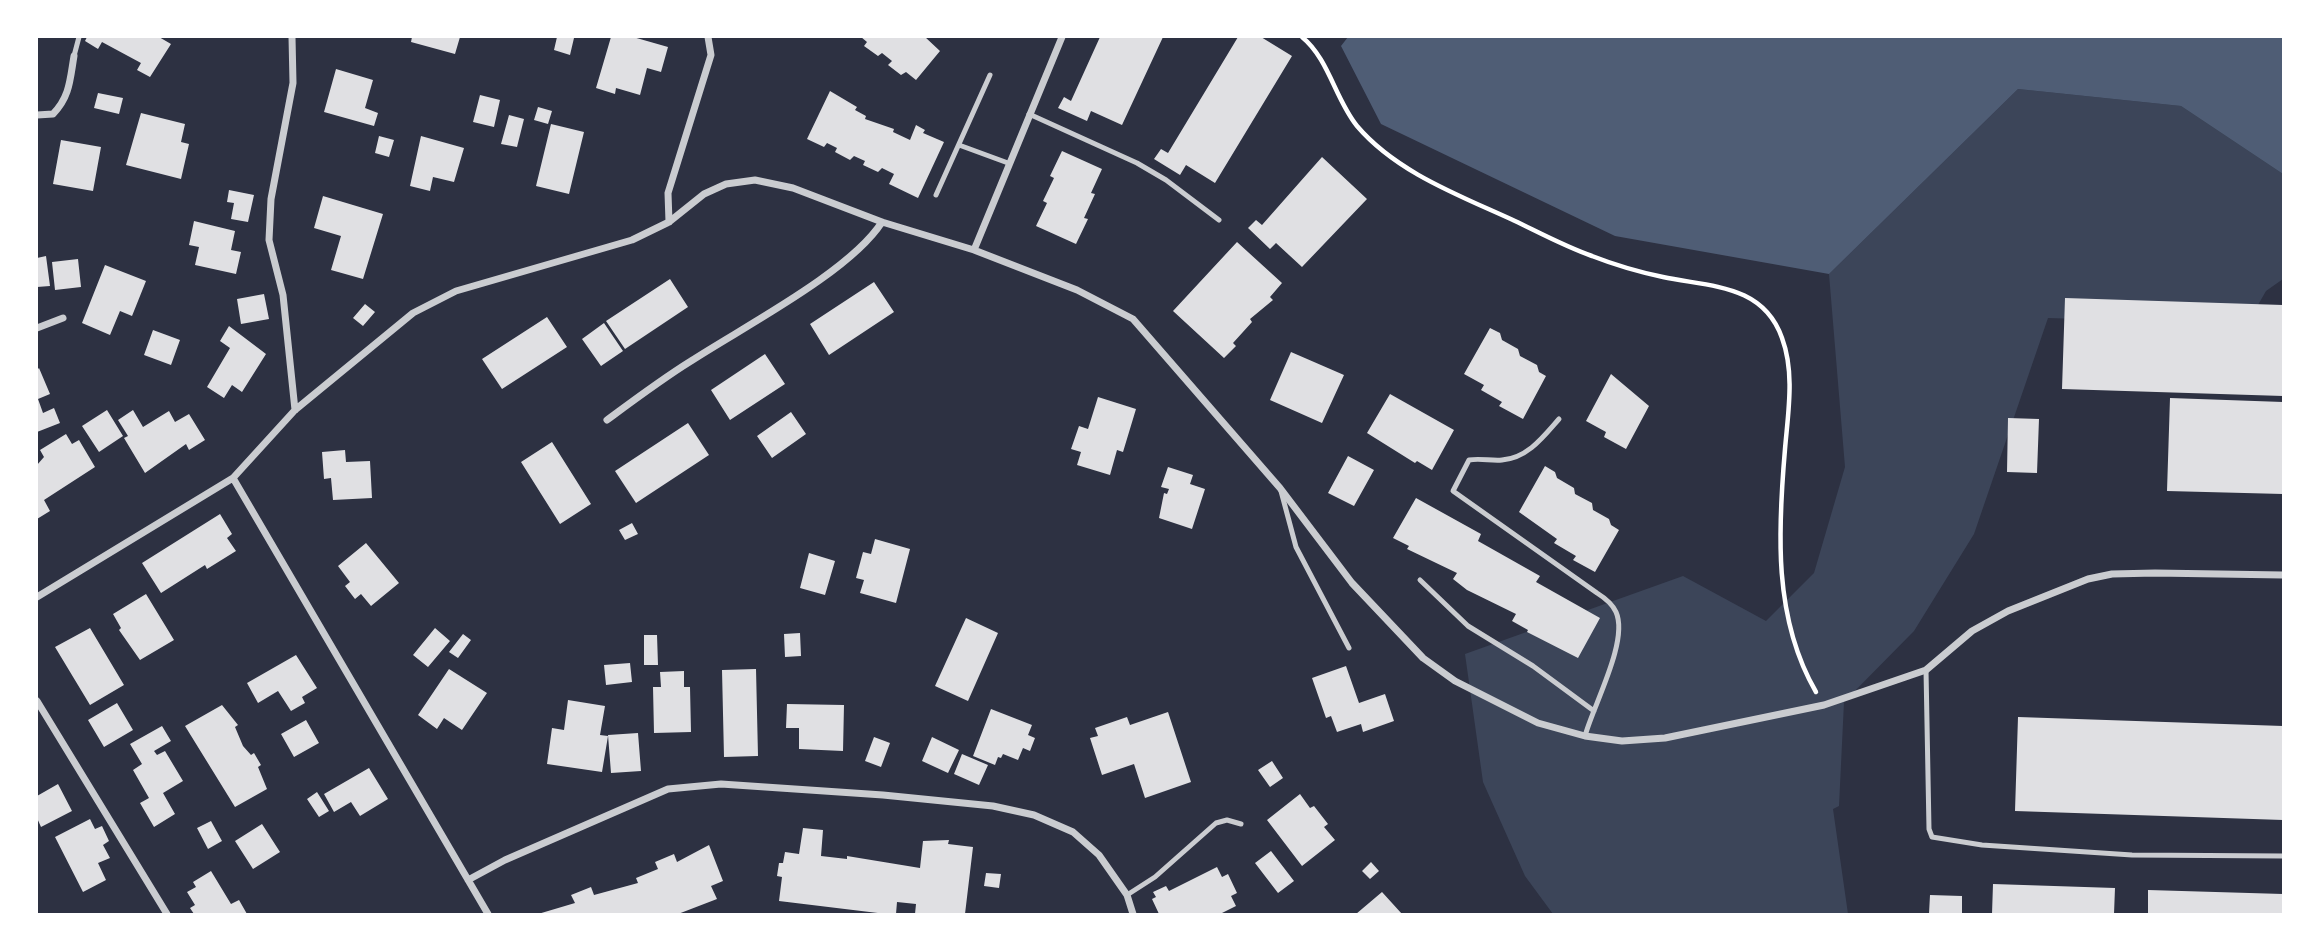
<!DOCTYPE html>
<style>
body{margin:0}
#map{position:relative;width:2320px;height:951px;overflow:hidden;background:#2d3142;font-family:Figtree,sans-serif}
canvas{display:block}
.frame{position:absolute;inset:0;border:38px solid #fff;pointer-events:none}
</style>
<div id="map">
<canvas width="2320" height="951"></canvas>
<div class="frame"></div>
</div>
<script>
const g = document.querySelector('canvas').getContext('2d');
g.lineJoin = 'round';
function paint(path, color) {
  g.fillStyle = color;
  g.fill(path, 'evenodd');
}
function strokePath(path, color, width, dash) {
  g.strokeStyle = color;
  g.lineWidth = width;
  g.lineCap = dash ? 'butt' : 'round';
  g.setLineDash(dash || []);
  g.stroke(path);
}
paint(new Path2D(`
 M 2018,89 L 2181,106 L 2283,174 L 2283,279 L 2266,291 L 2247,324 L 2048,318 L 1974,534 L 1914,631 L 1844,702 L 1839,806 L 1833,809 L 1848,914 L 1553,914 L 1525,876 L 1483,782 L 1465,654 L 1683,576 L 1766,621 L 1814,573 L 1845,467 L 1829,274 Z`), '#3c4559');
paint(new Path2D(`
 M 1348,37 L 2283,37 L 2283,174 L 2181,106 L 2018,89 L 1829,274 L 1615,236 L 1381,124 L 1341,46 Z`), '#4f5d75');
paint(new Path2D(`
 M 87,37 L 159,37 L 171,44 L 150,77 L 137,70 L 141,63 L 102,42 L 98,49 L 85,41 Z
 M 412,37 L 460,37 L 455,54 L 411,42 Z
 M 557,37 L 574,38 L 570,55 L 554,50 Z
 M 611,37 L 633,37 L 668,47 L 661,72 L 647,68 L 640,95 L 616,88 L 615,94 L 596,88 Z
 M 861,37 L 925,37 L 940,51 L 916,80 L 906,72 L 901,75 L 888,65 L 892,61 L 882,53 L 878,56 L 864,46 L 867,42 Z
 M 1100,37 L 1163,37 L 1122,125 L 1091,111 L 1087,121 L 1058,108 L 1064,97 L 1071,101 Z
 M 1238,37 L 1261,37 L 1292,56 L 1215,183 L 1186,165 L 1180,175 L 1154,159 L 1161,149 L 1168,153 Z
 M 336,69 L 373,80 L 365,108 L 378,113 L 374,126 L 324,112 Z
 M 830,91 L 857,107 L 855,110 L 866,116 L 865,119 L 894,129 L 893,132 L 910,140 L 916,125 L 925,130 L 923,133 L 944,142 L 918,198 L 889,184 L 894,174 L 882,168 L 878,172 L 863,165 L 865,161 L 854,156 L 850,160 L 835,152 L 837,148 L 827,143 L 824,147 L 807,139 Z
 M 98,93 L 123,98 L 119,114 L 94,108 Z
 M 480,95 L 500,100 L 494,127 L 473,122 Z
 M 538,107 L 552,111 L 548,124 L 534,120 Z
 M 141,113 L 185,124 L 181,142 L 189,144 L 181,179 L 126,165 Z
 M 509,115 L 524,119 L 517,147 L 501,144 Z
 M 551,124 L 584,132 L 569,194 L 536,186 Z
 M 379,136 L 394,140 L 389,157 L 375,153 Z
 M 421,136 L 464,148 L 454,182 L 433,177 L 430,191 L 410,186 Z
 M 61,140 L 101,147 L 93,191 L 53,184 Z
 M 1062,151 L 1102,169 L 1091,193 L 1095,194 L 1084,218 L 1088,219 L 1076,244 L 1036,226 L 1047,203 L 1043,201 L 1054,178 L 1050,176 Z
 M 1322,157 L 1367,199 L 1302,267 L 1276,243 L 1270,249 L 1248,228 L 1256,220 L 1262,225 Z
 M 229,190 L 254,195 L 248,222 L 231,219 L 234,203 L 227,202 Z
 M 323,196 L 383,214 L 363,279 L 331,270 L 341,236 L 314,228 Z
 M 194,221 L 235,231 L 231,250 L 241,252 L 236,274 L 195,265 L 199,247 L 189,245 Z
 M 1237,242 L 1282,283 L 1270,297 L 1273,300 L 1250,319 L 1252,322 L 1233,343 L 1236,346 L 1224,358 L 1173,311 Z
 M 46,256 L 50,286 L 37,287 L 37,258 Z
 M 78,259 L 81,287 L 55,290 L 52,262 Z
 M 105,265 L 146,281 L 132,316 L 120,311 L 110,335 L 82,323 Z
 M 670,279 L 688,307 L 625,349 L 606,321 Z
 M 874,282 L 894,312 L 829,355 L 810,324 Z
 M 264,294 L 269,319 L 241,324 L 237,299 Z
 M 2065,298 L 2283,305 L 2283,396 L 2062,389 Z
 M 365,304 L 375,312 L 363,326 L 353,318 Z
 M 547,317 L 567,347 L 502,389 L 482,359 Z
 M 604,323 L 623,351 L 601,366 L 582,339 Z
 M 229,326 L 266,354 L 242,392 L 232,385 L 224,398 L 207,387 L 230,348 L 220,341 Z
 M 1490,328 L 1500,333 L 1502,340 L 1518,349 L 1520,356 L 1537,365 L 1539,372 L 1546,376 L 1523,419 L 1499,406 L 1502,402 L 1481,390 L 1484,385 L 1464,374 Z
 M 153,330 L 180,340 L 171,365 L 144,355 Z
 M 1291,352 L 1344,375 L 1322,423 L 1270,400 Z
 M 765,354 L 785,384 L 730,420 L 711,390 Z
 M 39,368 L 50,394 L 38,399 L 43,413 L 54,408 L 60,423 L 37,432 L 37,370 Z
 M 1611,374 L 1649,406 L 1626,449 L 1604,437 L 1606,432 L 1586,421 Z
 M 1390,394 L 1454,430 L 1432,470 L 1417,461 L 1415,463 L 1367,433 Z
 M 1098,397 L 1136,409 L 1123,452 L 1117,450 L 1110,475 L 1077,465 L 1081,452 L 1071,449 L 1079,426 L 1088,429 Z
 M 2170,398 L 2283,402 L 2283,494 L 2167,491 Z
 M 107,410 L 123,436 L 99,452 L 82,426 Z
 M 133,410 L 143,427 L 169,411 L 175,422 L 189,414 L 205,440 L 189,450 L 186,444 L 145,473 L 124,438 L 128,436 L 118,420 Z
 M 791,412 L 806,434 L 772,458 L 757,436 Z
 M 2008,418 L 2039,419 L 2037,473 L 2007,472 Z
 M 688,423 L 709,455 L 636,503 L 615,471 Z
 M 66,434 L 72,444 L 79,440 L 95,467 L 44,500 L 50,511 L 37,519 L 37,465 L 44,457 L 40,450 Z
 M 552,442 L 591,504 L 560,524 L 521,462 Z
 M 345,450 L 346,462 L 370,461 L 372,498 L 333,500 L 331,478 L 324,479 L 322,452 Z
 M 1348,456 L 1374,470 L 1354,506 L 1328,493 Z
 M 1545,466 L 1555,472 L 1557,478 L 1574,488 L 1575,494 L 1592,503 L 1593,510 L 1609,519 L 1611,525 L 1619,530 L 1595,572 L 1573,560 L 1576,556 L 1554,543 L 1557,539 L 1519,512 Z
 M 1168,467 L 1193,475 L 1190,484 L 1205,489 L 1192,529 L 1159,518 L 1164,493 L 1167,494 L 1169,489 L 1161,487 Z
 M 1416,498 L 1481,534 L 1478,541 L 1540,576 L 1536,582 L 1600,618 L 1578,658 L 1527,632 L 1528,630 L 1512,621 L 1516,614 L 1467,590 L 1453,579 L 1457,573 L 1407,549 L 1409,546 L 1393,538 Z
 M 220,514 L 232,534 L 227,538 L 236,551 L 207,569 L 205,565 L 161,593 L 142,563 Z
 M 632,523 L 638,534 L 625,540 L 619,530 Z
 M 875,539 L 910,549 L 896,603 L 860,593 L 864,580 L 856,578 L 863,552 L 871,554 Z
 M 366,543 L 399,583 L 371,606 L 361,594 L 355,599 L 345,586 L 350,582 L 338,566 Z
 M 809,553 L 835,561 L 825,595 L 800,588 Z
 M 146,594 L 174,640 L 140,660 L 119,630 L 121,628 L 113,614 Z
 M 966,618 L 998,633 L 968,701 L 935,686 Z
 M 90,628 L 124,685 L 90,705 L 55,647 Z
 M 435,628 L 450,641 L 428,667 L 413,655 Z
 M 800,633 L 801,656 L 785,657 L 784,634 Z
 M 463,634 L 471,640 L 458,658 L 449,652 Z
 M 644,635 L 657,635 L 658,665 L 644,665 Z
 M 296,655 L 317,688 L 302,697 L 305,703 L 291,711 L 278,691 L 258,703 L 247,683 Z
 M 630,663 L 632,682 L 606,685 L 604,665 Z
 M 1346,666 L 1359,703 L 1385,694 L 1394,721 L 1363,732 L 1361,724 L 1337,732 L 1331,716 L 1326,718 L 1312,678 Z
 M 449,669 L 487,693 L 462,730 L 444,718 L 437,729 L 418,715 Z
 M 756,669 L 758,756 L 724,757 L 722,670 Z
 M 684,671 L 684,687 L 690,687 L 691,732 L 654,733 L 653,687 L 661,687 L 660,672 Z
 M 568,700 L 605,706 L 600,735 L 608,736 L 602,772 L 547,764 L 552,728 L 564,730 Z
 M 117,703 L 133,730 L 104,747 L 88,720 Z
 M 787,704 L 844,705 L 843,751 L 799,749 L 799,728 L 786,728 Z
 M 222,705 L 238,725 L 235,727 L 243,746 L 251,755 L 254,753 L 261,765 L 258,767 L 267,789 L 235,807 L 185,726 Z
 M 991,709 L 1032,725 L 1028,735 L 1035,738 L 1030,751 L 1023,748 L 1018,760 L 1003,754 L 1001,758 L 998,757 L 995,765 L 973,756 Z
 M 1168,712 L 1191,782 L 1145,798 L 1134,764 L 1102,775 L 1090,738 L 1098,736 L 1095,728 L 1127,717 L 1130,725 Z
 M 2018,717 L 2283,726 L 2283,820 L 2015,811 Z
 M 306,720 L 319,743 L 294,757 L 281,734 Z
 M 162,726 L 171,741 L 154,751 L 157,755 L 165,751 L 183,781 L 163,793 L 175,814 L 154,827 L 140,803 L 149,798 L 133,770 L 142,764 L 130,744 Z
 M 638,733 L 641,771 L 611,773 L 608,735 Z
 M 874,737 L 890,743 L 881,767 L 865,761 Z
 M 932,737 L 959,750 L 948,773 L 922,761 Z
 M 962,754 L 988,765 L 979,785 L 954,774 Z
 M 1272,761 L 1283,778 L 1270,787 L 1258,770 Z
 M 369,768 L 388,799 L 360,816 L 351,802 L 334,812 L 324,794 Z
 M 58,784 L 72,811 L 41,827 L 37,818 L 37,796 Z
 M 317,792 L 329,811 L 319,817 L 307,799 Z
 M 1300,794 L 1310,808 L 1314,806 L 1328,824 L 1324,827 L 1335,840 L 1302,866 L 1267,820 Z
 M 90,819 L 95,829 L 102,826 L 109,841 L 103,845 L 110,858 L 98,863 L 106,880 L 83,892 L 55,837 Z
 M 211,821 L 222,841 L 208,849 L 197,828 Z
 M 262,824 L 280,852 L 253,869 L 235,841 Z
 M 803,828 L 823,830 L 821,856 L 847,859 L 847,856 L 920,868 L 923,841 L 949,840 L 948,844 L 973,847 L 965,914 L 915,914 L 916,904 L 897,902 L 896,914 L 886,914 L 779,901 L 782,877 L 777,876 L 779,863 L 783,863 L 785,852 L 799,854 Z
 M 709,845 L 723,881 L 711,886 L 717,899 L 678,914 L 538,914 L 575,903 L 571,895 L 591,887 L 594,895 L 638,883 L 636,878 L 658,869 L 655,862 L 674,854 L 677,862 Z
 M 1271,851 L 1294,881 L 1278,893 L 1255,863 Z
 M 1371,862 L 1379,871 L 1370,879 L 1362,871 Z
 M 1217,867 L 1222,877 L 1228,874 L 1237,893 L 1231,896 L 1236,906 L 1220,914 L 1159,914 L 1152,899 L 1156,897 L 1153,892 L 1166,886 L 1169,891 Z
 M 211,871 L 231,904 L 239,900 L 247,914 L 194,914 L 190,908 L 195,905 L 187,892 L 196,887 L 193,882 Z
 M 986,873 L 1001,874 L 999,888 L 984,886 Z
 M 1993,884 L 2115,888 L 2114,914 L 1992,914 Z
 M 2148,890 L 2283,894 L 2283,914 L 2148,914 Z
 M 1382,892 L 1402,914 L 1356,914 Z
 M 1930,895 L 1962,896 L 1962,914 L 1929,914 Z`), '#e0e0e3');
strokePath(new Path2D(`
 M 1302,37 C 1329,59 1335,99 1357,126 C 1397,173 1461,196 1515,221 C 1540,233 1566,247 1592,256 C 1615,265 1639,272 1663,277 C 1710,287 1763,284 1782,338 C 1795,373 1788,413 1785,449 C 1778,530 1773,618 1816,692`), '#fff', 4.5);
strokePath(new Path2D(`
 M 74,56 L 79,37
 M 1029,114 L 1137,163 L 1166,180 L 1219,220
 M 959,145 L 1008,163
 M 936,195 L 990,75
 M 1559,419 C 1544,436 1528,458 1502,460 C 1491,461 1480,458 1469,460 L 1453,491 L 1597,593 C 1605,598 1612,603 1616,612 C 1629,641 1593,706 1585,736
 M 1281,491 L 1296,547 L 1349,648
 M 1420,580 L 1468,626 L 1533,666 L 1594,711
 M 1926,670 L 1929,829 L 1932,837 L 1982,845 L 2132,855 L 2283,856
 M 1127,895 L 1155,877 L 1216,823 L 1227,820 L 1241,824`), '#caccd0', 5);
strokePath(new Path2D(`
 M 292,37 L 293,83 L 271,199 L 269,240 L 283,295 L 295,410
 M 37,115 L 53,114 C 70,97 70,79 74,56
 M 669,222 L 668,193 L 711,55 L 708,37
 M 974,250 L 1062,37
 M 37,328 L 63,318
 M 607,420 C 634,400 662,379 691,361 C 743,327 850,272 882,222
 M 233,478 L 488,914
 M 37,597 L 233,478 L 295,410 L 413,313 L 456,291 L 632,240 L 669,222 L 704,194 L 726,184 L 755,180 L 793,188 L 882,222 L 974,250 L 1077,290 L 1133,319 L 1280,488 L 1352,583 L 1423,658 L 1455,681 L 1538,723 L 1585,736 L 1622,741 L 1665,738 L 1824,705 L 1926,670 L 1972,631 L 2008,611 L 2088,579 L 2112,574 L 2155,573 L 2283,575
 M 37,701 L 167,914
 M 468,880 L 505,860 L 668,789 L 721,784 L 883,795 L 993,806 L 1034,815 L 1073,832 L 1099,855 L 1127,895 L 1133,914`), '#caccd0', 7);
</script>
